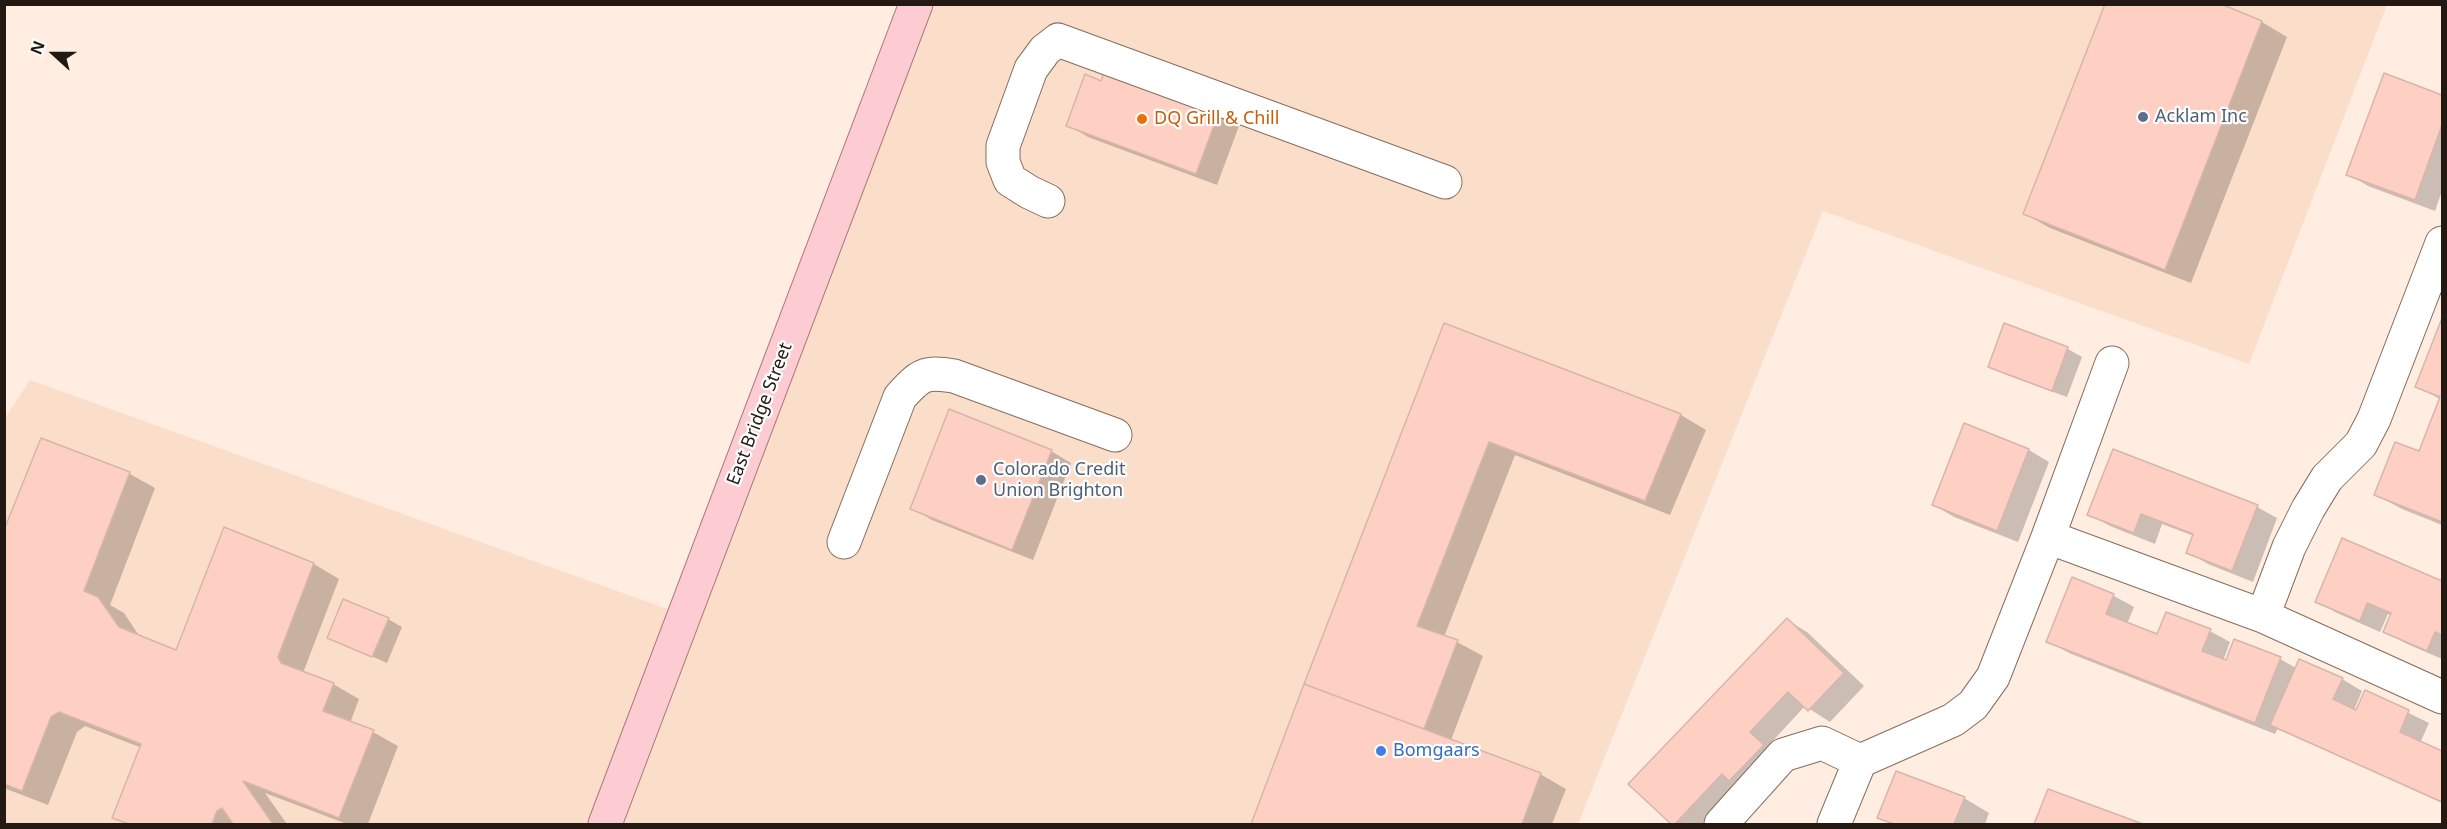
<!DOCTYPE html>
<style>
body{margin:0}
#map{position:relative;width:2447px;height:829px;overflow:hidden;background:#ffede1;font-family:"Noto Sans",sans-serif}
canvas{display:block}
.frame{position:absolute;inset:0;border:6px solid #231912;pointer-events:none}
.north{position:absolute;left:24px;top:24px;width:60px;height:60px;-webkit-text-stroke:4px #fefefe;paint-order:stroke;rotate:291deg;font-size:16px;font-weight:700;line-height:24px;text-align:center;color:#231912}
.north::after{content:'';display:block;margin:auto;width:21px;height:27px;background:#231912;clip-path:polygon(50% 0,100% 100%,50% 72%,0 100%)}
</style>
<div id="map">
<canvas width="2447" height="829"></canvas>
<div class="frame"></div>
<div class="north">N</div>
</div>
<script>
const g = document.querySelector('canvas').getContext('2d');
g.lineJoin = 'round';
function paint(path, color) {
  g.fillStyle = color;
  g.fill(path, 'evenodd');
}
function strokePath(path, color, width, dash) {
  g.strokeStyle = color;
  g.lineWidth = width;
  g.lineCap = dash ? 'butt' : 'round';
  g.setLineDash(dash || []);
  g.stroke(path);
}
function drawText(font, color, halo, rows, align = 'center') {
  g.font = font + ' "Noto Sans",sans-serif';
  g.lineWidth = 4.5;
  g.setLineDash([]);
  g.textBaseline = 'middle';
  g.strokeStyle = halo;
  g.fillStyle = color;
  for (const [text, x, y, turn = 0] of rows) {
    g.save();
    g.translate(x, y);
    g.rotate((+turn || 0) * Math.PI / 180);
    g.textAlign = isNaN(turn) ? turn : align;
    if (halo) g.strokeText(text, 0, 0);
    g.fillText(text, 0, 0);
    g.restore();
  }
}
paint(new Path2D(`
 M 916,5 L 2387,5 L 2249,364 L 1823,211 L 1578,824 L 5,824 L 5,418 L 30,380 L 684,615 Z`), '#fbdeca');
paint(new Path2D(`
 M 2217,4 L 2262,22 L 2287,37 L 2191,283 L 2050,228 L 2025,214 Z
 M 2385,75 L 2442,96 L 2442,191 L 2435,211 L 2368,186 L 2348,174 Z
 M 1102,83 L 1218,114 L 1239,126 L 1217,185 L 1088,137 L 1068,125 Z
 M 2442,322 L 2442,525 L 2402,509 L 2376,495 L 2420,453 L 2441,400 L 2417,386 Z
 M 1445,325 L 1681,415 L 1706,430 L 1670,515 L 1515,455 L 1444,637 L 1457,642 L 1483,656 L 1451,740 L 1540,774 L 1566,789 L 1552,824 L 1253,824 Z
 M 2005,325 L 2068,349 L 2082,357 L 2067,397 L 2004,374 L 1990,366 Z
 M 1965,425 L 2029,450 L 2049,462 L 2018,542 L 1954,517 L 1934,505 Z
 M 42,439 L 130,474 L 155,488 L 110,605 L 124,613 L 140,637 L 177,652 L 225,529 L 314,564 L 339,579 L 303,673 L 333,684 L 359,699 L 350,723 L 373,732 L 398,746 L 368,824 L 347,824 L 265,793 L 287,824 L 127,824 L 114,817 L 142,748 L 85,726 L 77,732 L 48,805 L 4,788 L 4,534 Z
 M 1051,451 L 1071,463 L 1033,560 L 932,520 L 912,508 Z
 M 2257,507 L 2277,518 L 2253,582 L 2208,564 L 2188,552 L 2194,536 L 2162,524 L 2155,544 L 2110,526 L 2089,514 Z
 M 2343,540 L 2442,582 L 2442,659 L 2405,643 L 2385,631 L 2392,615 L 2388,614 L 2380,632 L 2337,613 L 2317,601 Z
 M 2072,579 L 2114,596 L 2134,607 L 2127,624 L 2158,636 L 2210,631 L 2230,642 L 2223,661 L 2280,659 L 2296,668 L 2342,679 L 2362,691 L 2354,710 L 2357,712 L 2366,692 L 2429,723 L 2420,743 L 2442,752 L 2442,803 L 2278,728 L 2275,734 L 2069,653 L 2048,641 Z
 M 388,619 L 402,627 L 387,663 L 329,637 Z
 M 1787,620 L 1807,632 L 1864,686 L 1830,722 L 1805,706 L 1769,745 L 1783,758 L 1706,824 L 1673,824 L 1630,784 Z
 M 2049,791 L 2139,824 L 2036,824 Z
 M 1964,798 L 1989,813 L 1985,824 L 1891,824 L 1879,818 Z`), '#0003');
const building = new Path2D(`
 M 2105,4 L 2221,4 L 2262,21 L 2165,270 L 2023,214 Z
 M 1105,70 L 1219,112 L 1196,174 L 1066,126 L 1085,74 L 1101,81 Z
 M 2384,73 L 2442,95 L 2442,125 L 2415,200 L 2346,175 Z
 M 2442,318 L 2442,522 L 2374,495 L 2395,442 L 2419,451 L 2440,397 L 2415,387 Z
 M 1444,323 L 1681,414 L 1645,501 L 1489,442 L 1417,626 L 1458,640 L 1424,729 L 1304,684 Z
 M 2004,323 L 2068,347 L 2052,391 L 1988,367 Z
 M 949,409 L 1052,450 L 1012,550 L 910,509 Z
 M 1964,423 L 2029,449 L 1997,531 L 1932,505 Z
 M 41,438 L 130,472 L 84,591 L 98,597 L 119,627 L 176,650 L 224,527 L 314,563 L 278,657 L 281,663 L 334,683 L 323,711 L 374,730 L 339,818 L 243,781 L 273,824 L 233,824 L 222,808 L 217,811 L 212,824 L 129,824 L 112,818 L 141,744 L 59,712 L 51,717 L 22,791 L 4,784 L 4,530 Z
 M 2113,449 L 2258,505 L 2232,571 L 2186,553 L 2193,534 L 2141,514 L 2134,533 L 2087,515 Z
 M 2342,538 L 2442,581 L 2442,635 L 2435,632 L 2427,651 L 2383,632 L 2391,613 L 2367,603 L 2360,621 L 2315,602 Z
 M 2072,577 L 2114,594 L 2106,614 L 2157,634 L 2166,612 L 2211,629 L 2202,651 L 2226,660 L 2234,639 L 2281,657 L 2255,723 L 2046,642 Z
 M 343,599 L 389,618 L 372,657 L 327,638 Z
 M 1787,618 L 1844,673 L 1808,711 L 1788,692 L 1750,732 L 1764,745 L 1729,781 L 1722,774 L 1675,824 L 1671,824 L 1628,784 Z
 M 2299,659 L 2343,678 L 2333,699 L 2356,710 L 2365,690 L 2409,710 L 2400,732 L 2442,751 L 2442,802 L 2270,725 Z
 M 1304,684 L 1541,773 L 1522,824 L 1251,824 Z
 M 1896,771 L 1965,797 L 1954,824 L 1894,824 L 1877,818 Z
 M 2048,789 L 2143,824 L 2034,824 Z`);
paint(building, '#fdd0c3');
strokePath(building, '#d7b5ac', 1.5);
const minor = new Path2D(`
 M 1048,201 L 1029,192 L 1010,180 L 1003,162 L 1003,146 L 1031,69 L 1045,50 L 1058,40 L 1445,182
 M 2048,537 L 2263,616 L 2442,697
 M 844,542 L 900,397 C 920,375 924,371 954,376 L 1115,435
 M 2263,616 L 2289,547 L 2308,509 L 2327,478 L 2361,444 L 2374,419 L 2442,243
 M 1721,824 L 1783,755 L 1822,743 L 1860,761
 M 1834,824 L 1860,761 L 1953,720 L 1973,705 L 1993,677 L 2048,537 L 2112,363`);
const major = new Path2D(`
 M 605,824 L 916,4`);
strokePath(minor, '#866d5b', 35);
strokePath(major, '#af777d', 35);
strokePath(minor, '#fff', 33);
strokePath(major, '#fdccd3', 33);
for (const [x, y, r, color] of [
 [2143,117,6,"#5c6f8a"],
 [1142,119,6,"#e8710a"],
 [981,480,6,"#5c6f8a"],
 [1381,751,6,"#3f7fe0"]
]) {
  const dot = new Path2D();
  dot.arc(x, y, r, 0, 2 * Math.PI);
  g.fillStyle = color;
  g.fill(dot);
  strokePath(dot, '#fefefe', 2);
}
drawText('18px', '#4e5e75', '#fefefe', [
 ["Acklam Inc",2155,117],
 ["Colorado Credit",993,470],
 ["Union Brighton",993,491]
], 'left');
drawText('18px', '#c56008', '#fefefe', [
 ["DQ Grill & Chill",1154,119]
], 'left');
drawText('18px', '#231912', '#fefefe', [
 ["East Bridge Street",760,414,-69]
]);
drawText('18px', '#366cbe', '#fefefe', [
 ["Bomgaars",1393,751]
], 'left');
</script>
